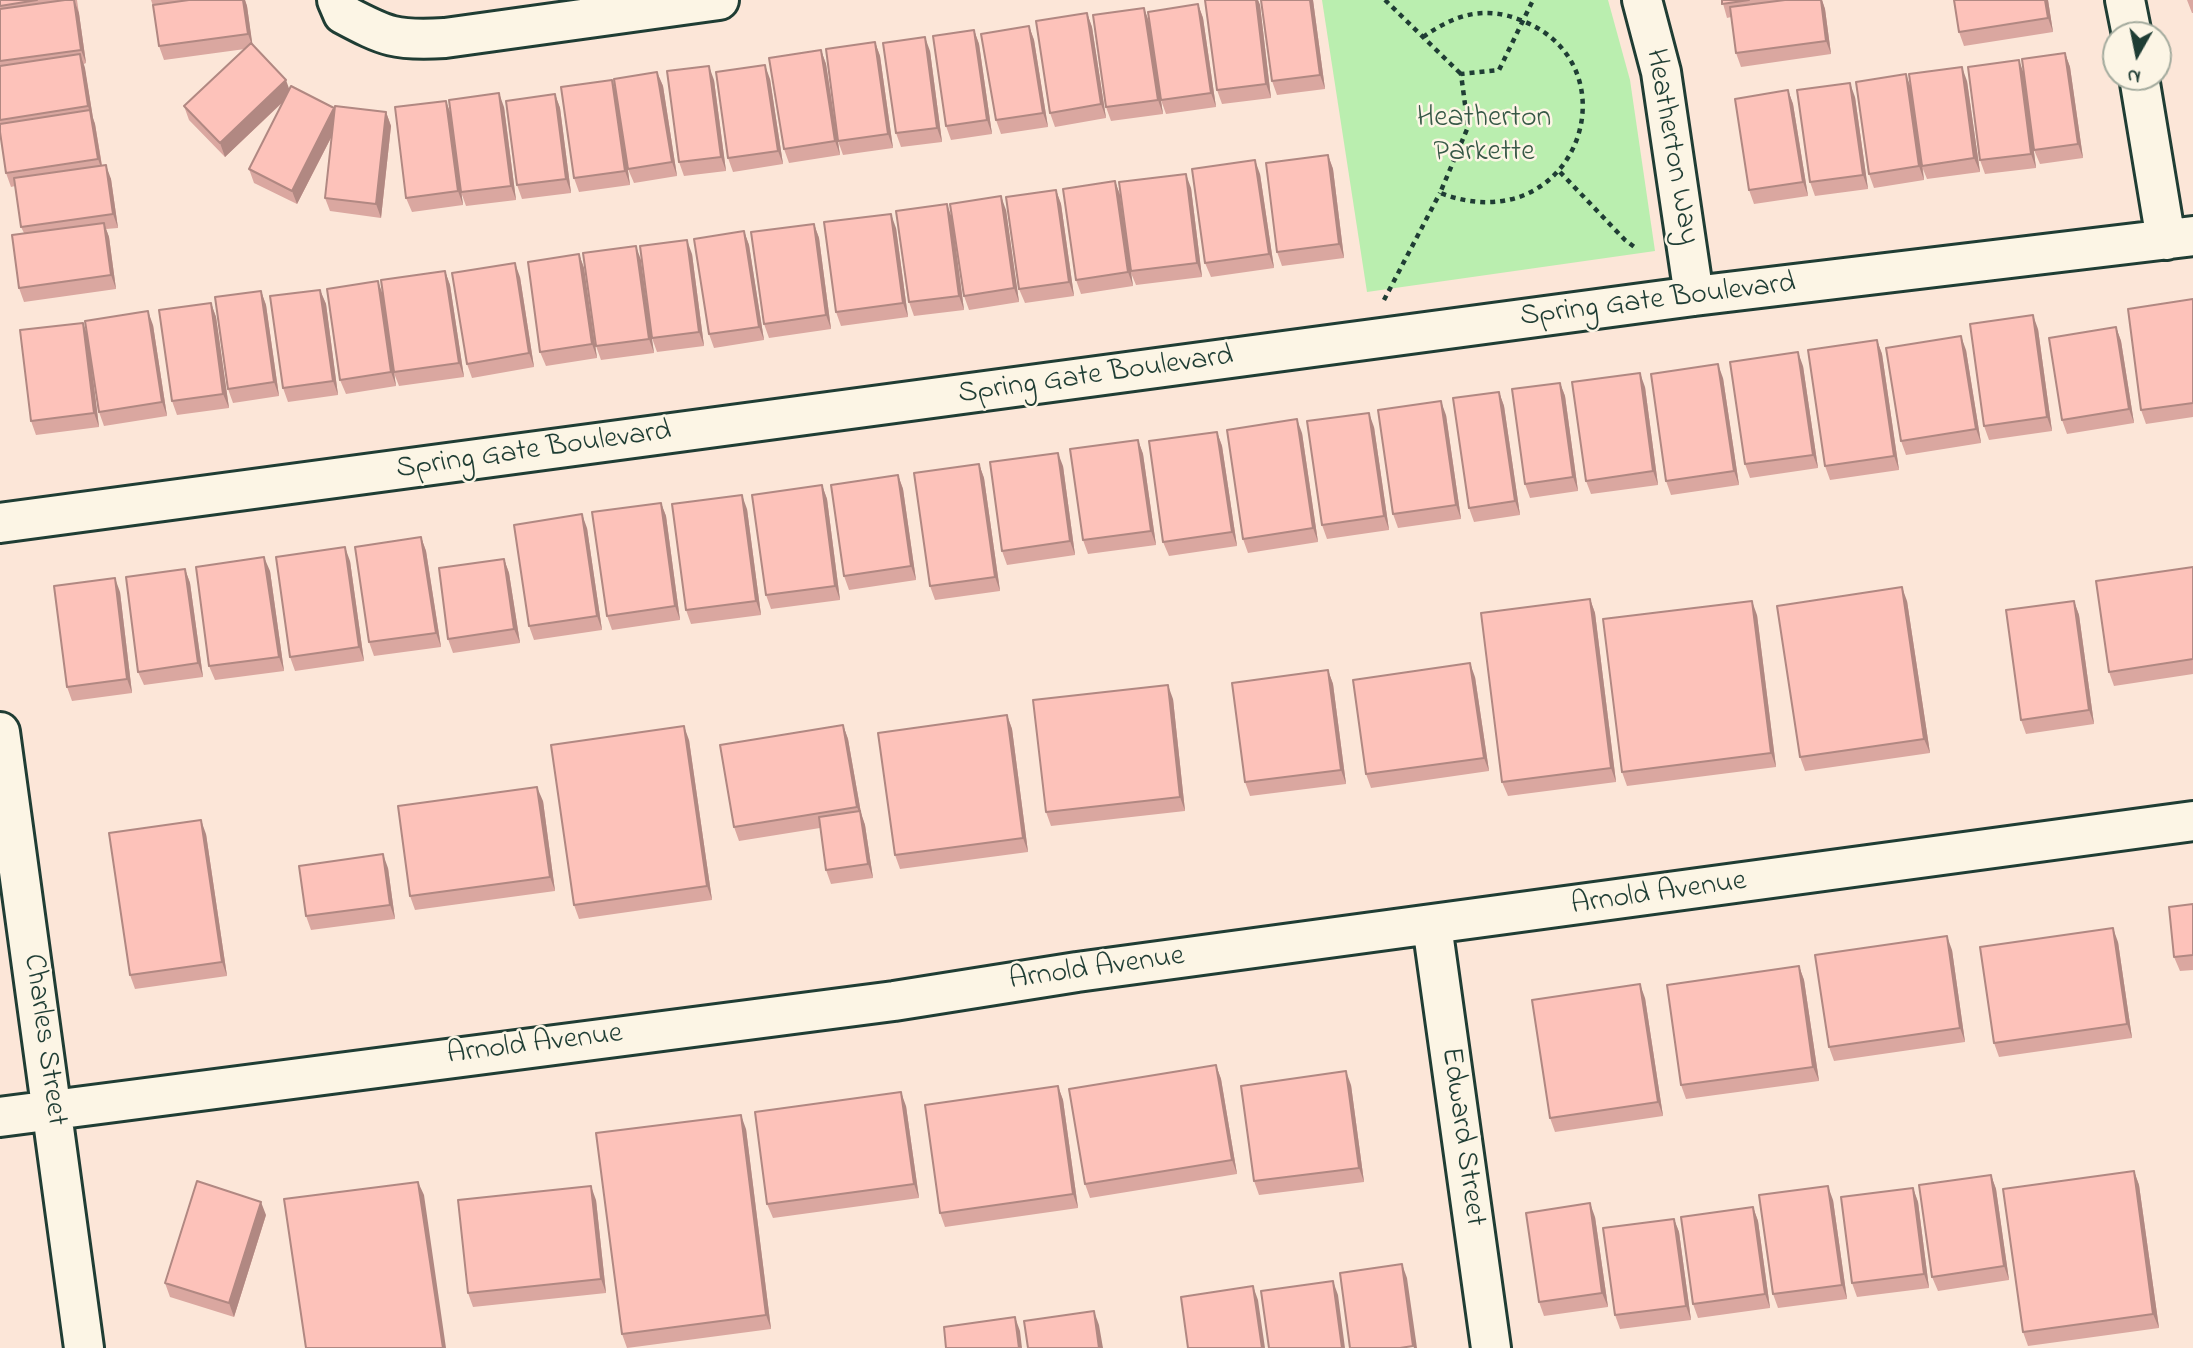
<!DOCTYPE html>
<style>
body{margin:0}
#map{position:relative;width:2193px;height:1348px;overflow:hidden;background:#fce6d8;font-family:"Indie Flower",sans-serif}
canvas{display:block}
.north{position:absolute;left:2102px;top:21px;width:70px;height:70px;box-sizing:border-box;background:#fcf5e5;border:2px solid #a4ab9e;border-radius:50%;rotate:189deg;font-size:19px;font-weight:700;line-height:28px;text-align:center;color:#1f3d34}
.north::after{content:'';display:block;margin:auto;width:24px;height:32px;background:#1f3d34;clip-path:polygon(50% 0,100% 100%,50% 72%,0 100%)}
</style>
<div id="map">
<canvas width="2193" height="1348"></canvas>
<div class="north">N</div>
</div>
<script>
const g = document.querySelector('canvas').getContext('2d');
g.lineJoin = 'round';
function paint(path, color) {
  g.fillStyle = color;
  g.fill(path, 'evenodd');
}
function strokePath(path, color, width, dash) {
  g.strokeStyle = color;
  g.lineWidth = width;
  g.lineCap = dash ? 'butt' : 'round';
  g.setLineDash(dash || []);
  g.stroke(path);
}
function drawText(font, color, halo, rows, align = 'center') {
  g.font = font + ' "Indie Flower",sans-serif';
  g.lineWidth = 5;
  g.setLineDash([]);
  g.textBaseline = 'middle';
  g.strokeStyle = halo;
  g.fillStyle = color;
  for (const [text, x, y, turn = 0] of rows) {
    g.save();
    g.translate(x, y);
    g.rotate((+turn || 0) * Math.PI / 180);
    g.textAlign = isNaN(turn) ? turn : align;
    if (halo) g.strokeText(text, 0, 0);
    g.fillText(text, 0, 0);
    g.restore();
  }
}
paint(new Path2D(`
 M 1322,0 L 1608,0 L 1630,80 L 1655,251 L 1367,292 Z`), '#baeeaf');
const minor = new Path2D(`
 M 337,0 L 343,14 C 386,37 396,41 445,38 L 719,0
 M 1642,0 L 1661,72 L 1694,296
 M 2125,0 L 2132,35
 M 2139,77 L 2166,240
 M 0,523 L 1694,296 L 2193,236
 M 0,732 L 84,1348
 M 1432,925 L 1491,1348
 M 0,1117 L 894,1001 L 1077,972 L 2193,821`);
strokePath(minor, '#1f3d34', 44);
strokePath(new Path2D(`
 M 1385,0 L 1461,74
 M 1423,37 C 1456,14 1485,5 1523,21 C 1637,67 1576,244 1440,193 L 1468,127 L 1461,74 L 1499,70 L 1533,0
 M 1560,172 L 1625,240 L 1637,249
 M 1384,300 L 1440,193`), '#1f3d34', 4.5, [5, 5]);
strokePath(minor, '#fcf5e5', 38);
paint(new Path2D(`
 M 0,0 L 77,0 L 86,63 L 84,64 L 93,118 L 95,124 L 102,165 L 111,179 L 118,228 L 106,229 L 109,237 L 116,289 L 24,302 L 19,288 L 24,233 L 21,227 L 15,186 L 11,187 L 6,173 L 0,132 Z
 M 151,0 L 245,0 L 247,6 L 252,44 L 289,89 L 335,111 L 386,112 L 391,126 L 381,218 L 330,211 L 325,198 L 332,136 L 297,204 L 254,183 L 249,169 L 282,103 L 225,157 L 189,120 L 184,106 L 245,49 L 164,60 L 159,46 L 153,6 Z
 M 1205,0 L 1258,0 L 1260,5 L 1271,98 L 1222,104 L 1217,90 Z
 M 1313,0 L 1325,89 L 1277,95 L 1272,81 Z
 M 1722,0 L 1822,0 L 1825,9 L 1831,54 L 1741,67 L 1736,53 L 1731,17 L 1727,18 Z
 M 2048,0 L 2053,32 L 1964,46 L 1959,32 Z
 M 2187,0 L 2193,0 L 2193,13 L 2192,13 Z
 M 1198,4 L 1203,18 L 1216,107 L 1166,114 L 1161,100 Z
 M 1144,8 L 1149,22 L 1163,114 L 1111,121 L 1106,107 Z
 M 1087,13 L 1092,27 L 1106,118 L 1055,127 L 1050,113 Z
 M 1029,26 L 1034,40 L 1048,127 L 1001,134 L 996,120 Z
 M 974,30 L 979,44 L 992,134 L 951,140 L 946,126 Z
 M 875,42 L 880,56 L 893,148 L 843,155 L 838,141 Z
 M 821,50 L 826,64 L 840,155 L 789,163 L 784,149 Z
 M 930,51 L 942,142 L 901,147 L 896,133 Z
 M 2065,53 L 2070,67 L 2083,158 L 2040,164 L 2034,150 L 2026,87 L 2036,168 L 1985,174 L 1980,160 L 2024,74 Z
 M 657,72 L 663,86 L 677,176 L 634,183 L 628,169 L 622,127 L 630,185 L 579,192 L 574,178 L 612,80 L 616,91 Z
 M 770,79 L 783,164 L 733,172 L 728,158 Z
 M 714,80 L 726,171 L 684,176 L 679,162 Z
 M 1967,81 L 1980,172 L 1927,179 L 1923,169 L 1924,180 L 1874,188 L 1869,174 L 1911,88 Z
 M 1788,90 L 1793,104 L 1808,196 L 1754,204 L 1749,190 Z
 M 555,94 L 560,108 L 571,193 L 522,199 L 517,185 Z
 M 1855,97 L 1868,189 L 1815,196 L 1810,182 Z
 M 446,101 L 451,115 L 463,205 L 412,212 L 406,198 Z
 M 504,107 L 516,200 L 466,206 L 461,192 Z
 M 1328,155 L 1333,169 L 1344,258 L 1282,266 L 1277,252 Z
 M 1260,174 L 1274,268 L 1211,277 L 1205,263 Z
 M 1115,181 L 1120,195 L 1128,247 L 1191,188 L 1202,277 L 1136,285 L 1131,273 L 1133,286 L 1081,294 L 1076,280 Z
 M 1056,190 L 1061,204 L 1074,296 L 1025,303 L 1019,289 Z
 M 1006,210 L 1019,302 L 969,310 L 964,296 Z
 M 952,218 L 964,310 L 914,316 L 909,302 Z
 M 814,224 L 819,238 L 831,329 L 769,338 L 764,324 Z
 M 896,228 L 908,317 L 841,326 L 836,312 Z
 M 744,231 L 749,245 L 764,340 L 714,348 L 709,334 Z
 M 636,246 L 654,353 L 601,360 L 596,346 Z
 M 579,254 L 584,268 L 597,358 L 546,366 L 540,352 Z
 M 692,254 L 704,346 L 657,352 L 652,338 Z
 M 445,271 L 450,285 L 464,377 L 399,386 L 394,373 L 396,386 L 346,394 L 340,380 L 383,295 L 393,365 Z
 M 520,277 L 534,367 L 472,378 L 467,364 Z
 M 320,290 L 326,304 L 338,395 L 288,402 L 283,388 Z
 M 261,291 L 266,305 L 279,396 L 233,403 L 228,389 Z
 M 2193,299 L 2193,417 L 2146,424 L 2141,410 Z
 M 211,303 L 216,317 L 229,408 L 177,415 L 172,401 Z
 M 83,323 L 87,334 L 153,325 L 167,416 L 104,426 L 99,412 L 90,354 L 99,427 L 36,435 L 31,421 Z
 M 2116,327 L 2121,341 L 2134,423 L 2067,434 L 2062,420 Z
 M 2038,329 L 2052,431 L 1989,440 L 1984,426 Z
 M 1877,340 L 1882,354 L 1899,470 L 1830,480 L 1825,466 Z
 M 1966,350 L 1981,443 L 1906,455 L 1901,441 Z
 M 1803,366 L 1818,468 L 1750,478 L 1745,464 Z
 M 1723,378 L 1739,485 L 1671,495 L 1666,481 Z
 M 1560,383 L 1565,396 L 1578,491 L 1530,498 L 1525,484 Z
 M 1645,387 L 1658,485 L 1591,494 L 1586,481 Z
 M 1499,392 L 1504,406 L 1520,515 L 1474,522 L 1469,508 Z
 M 1446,415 L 1461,519 L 1398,528 L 1393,514 Z
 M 1374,427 L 1389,530 L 1327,539 L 1322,525 Z
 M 1217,432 L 1222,446 L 1237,546 L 1169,556 L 1163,542 Z
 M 1302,433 L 1318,542 L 1248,553 L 1243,539 Z
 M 1138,440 L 1143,454 L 1156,545 L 1088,554 L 1083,540 Z
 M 979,464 L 984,478 L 1000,591 L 935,600 L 930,586 Z
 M 1063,466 L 1075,555 L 1007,565 L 1002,551 Z
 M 898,475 L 903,489 L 916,580 L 849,590 L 844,576 Z
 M 822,485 L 827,499 L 840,600 L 771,609 L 766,595 Z
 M 661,503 L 666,516 L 680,620 L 612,630 L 607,616 Z
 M 747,509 L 761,615 L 691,624 L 686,610 Z
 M 587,528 L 602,630 L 534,640 L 529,626 Z
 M 421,537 L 426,551 L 441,647 L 374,656 L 369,642 Z
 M 504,559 L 509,573 L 520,643 L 453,653 L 448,639 Z
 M 350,561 L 364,661 L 295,671 L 290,657 Z
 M 2193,567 L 2193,674 L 2114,686 L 2109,672 Z
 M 185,569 L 190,583 L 203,677 L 144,685 L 138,672 Z
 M 270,571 L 284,671 L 215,680 L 209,666 Z
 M 120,592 L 132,693 L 72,701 L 67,687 Z
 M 1590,599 L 1595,613 L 1616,782 L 1508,796 L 1502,782 Z
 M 1907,601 L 1930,753 L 1805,771 L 1800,757 Z
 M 2074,601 L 2079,615 L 2094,724 L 2026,734 L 2021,720 Z
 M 1757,615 L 1776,767 L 1627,786 L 1622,772 Z
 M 1328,670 L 1333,684 L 1346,784 L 1250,796 L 1245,782 Z
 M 1475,677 L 1489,771 L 1371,788 L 1366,774 Z
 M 1173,699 L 1185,811 L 1051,826 L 1046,812 Z
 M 1007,715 L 1012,729 L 1028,852 L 900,869 L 895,855 Z
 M 843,725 L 848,739 L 861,813 L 865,825 L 873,878 L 831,884 L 826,870 L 820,828 L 739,841 L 734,827 Z
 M 689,740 L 712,900 L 579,919 L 574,905 Z
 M 543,801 L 555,891 L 415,910 L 410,896 Z
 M 206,834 L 227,976 L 135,989 L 130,975 Z
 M 388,868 L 395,919 L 311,930 L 306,916 Z
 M 2193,904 L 2193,970 L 2180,971 L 2174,957 Z
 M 2118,942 L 2132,1038 L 1999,1057 L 1994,1043 Z
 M 1952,950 L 1965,1042 L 1834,1061 L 1829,1047 Z
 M 1799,966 L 1804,980 L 1819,1081 L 1686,1099 L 1681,1085 Z
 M 1645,998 L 1663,1116 L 1555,1132 L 1550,1118 Z
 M 1216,1065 L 1221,1079 L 1237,1174 L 1090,1198 L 1085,1184 Z
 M 1351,1085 L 1364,1182 L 1259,1195 L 1254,1181 Z
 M 1058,1086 L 1063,1100 L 1078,1208 L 945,1227 L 940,1213 Z
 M 906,1106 L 919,1198 L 773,1218 L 767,1204 Z
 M 746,1129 L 771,1329 L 627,1348 L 622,1334 Z
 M 2134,1171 L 2139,1185 L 2159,1328 L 2028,1346 L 2023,1332 Z
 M 1991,1175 L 1996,1189 L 2009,1280 L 1938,1291 L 1932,1277 Z
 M 1913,1188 L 1918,1202 L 1929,1288 L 1857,1297 L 1852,1283 Z
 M 596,1200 L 606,1293 L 473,1307 L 468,1293 Z
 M 1833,1200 L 1847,1299 L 1778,1308 L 1773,1294 Z
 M 1753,1207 L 1758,1221 L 1770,1308 L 1698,1318 L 1693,1304 Z
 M 266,1215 L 234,1317 L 170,1297 L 165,1283 Z
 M 1595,1217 L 1608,1307 L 1544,1316 L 1539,1302 Z
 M 1674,1219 L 1679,1232 L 1691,1320 L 1620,1329 L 1615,1315 Z`), '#daa7a0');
paint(new Path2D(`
 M 74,0 L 79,13 L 86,63 L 81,50 Z
 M 243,0 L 245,0 L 247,6 L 253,48 L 248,34 Z
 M 1256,0 L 1258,0 L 1260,5 L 1271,98 L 1266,84 Z
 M 1310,0 L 1313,0 L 1325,89 L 1320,75 Z
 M 1821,0 L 1822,0 L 1825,9 L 1831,54 L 1826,41 Z
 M 2045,0 L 2048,0 L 2053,32 L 2048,18 Z
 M 1198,4 L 1203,18 L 1216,107 L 1211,93 Z
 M 1144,8 L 1149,22 L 1163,114 L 1158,100 Z
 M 1087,13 L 1092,27 L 1106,118 L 1101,104 Z
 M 1029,26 L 1034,40 L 1048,127 L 1043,113 Z
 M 974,30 L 979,44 L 992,134 L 987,120 Z
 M 925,37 L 930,51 L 942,142 L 937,128 Z
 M 875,42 L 880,56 L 893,148 L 888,134 Z
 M 821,50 L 826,64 L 840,155 L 835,141 Z
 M 2065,53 L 2070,67 L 2083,158 L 2078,144 Z
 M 80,54 L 85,68 L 93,118 L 95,124 L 103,173 L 98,159 L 90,113 L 88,106 Z
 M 2019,60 L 2024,74 L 2036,168 L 2031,154 Z
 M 765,65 L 770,79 L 783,164 L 778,151 Z
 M 709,66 L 714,80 L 726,171 L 721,157 Z
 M 1962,67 L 1967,81 L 1980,172 L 1974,158 Z
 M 657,72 L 663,86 L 677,176 L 672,162 Z
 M 1906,74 L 1911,88 L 1924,180 L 1919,166 Z
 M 286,80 L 291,94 L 225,157 L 220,143 Z
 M 612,80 L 617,94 L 630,185 L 625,171 Z
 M 1850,83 L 1855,97 L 1868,189 L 1863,175 Z
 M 1788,90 L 1793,104 L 1808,196 L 1803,182 Z
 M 499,93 L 504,107 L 516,200 L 511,186 Z
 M 555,94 L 560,108 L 571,193 L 566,179 Z
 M 446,101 L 451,115 L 463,205 L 458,191 Z
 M 334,108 L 339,122 L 297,204 L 292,191 Z
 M 386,112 L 391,126 L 381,218 L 376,204 Z
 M 1328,155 L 1333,169 L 1344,258 L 1339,244 Z
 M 1255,160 L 1260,174 L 1274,268 L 1269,254 Z
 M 106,165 L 111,179 L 118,228 L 113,214 Z
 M 1186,174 L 1191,188 L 1202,277 L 1197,263 Z
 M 1115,181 L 1120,195 L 1133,286 L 1128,272 Z
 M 1056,190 L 1061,204 L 1074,296 L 1069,282 Z
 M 1001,196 L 1006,210 L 1019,302 L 1014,288 Z
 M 947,204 L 952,218 L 964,310 L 959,296 Z
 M 891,214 L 896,228 L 908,317 L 903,303 Z
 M 104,223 L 109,237 L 116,289 L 111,275 Z
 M 814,224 L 819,238 L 831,329 L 826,315 Z
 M 744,231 L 749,245 L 764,340 L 759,327 Z
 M 687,240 L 692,254 L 704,346 L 699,332 Z
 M 636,246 L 641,260 L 654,353 L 649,339 Z
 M 579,254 L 584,268 L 597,358 L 592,344 Z
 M 515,263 L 520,277 L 534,367 L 529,353 Z
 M 445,271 L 450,285 L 464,377 L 459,363 Z
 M 378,281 L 383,295 L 396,386 L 391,372 Z
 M 320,290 L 326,304 L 338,395 L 333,381 Z
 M 261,291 L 266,305 L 279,396 L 274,382 Z
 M 211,303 L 216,317 L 229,408 L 223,394 Z
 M 148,311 L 153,325 L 167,416 L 162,402 Z
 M 2033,315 L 2038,329 L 2052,431 L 2047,417 Z
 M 83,323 L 88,337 L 99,427 L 94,413 Z
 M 2116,327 L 2121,341 L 2134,423 L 2129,409 Z
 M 1961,336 L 1966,350 L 1981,443 L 1976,429 Z
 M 1877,340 L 1882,354 L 1899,470 L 1894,456 Z
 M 1798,352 L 1803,366 L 1818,468 L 1813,455 Z
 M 1718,364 L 1723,378 L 1739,485 L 1734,471 Z
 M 1640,373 L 1645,387 L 1658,485 L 1653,471 Z
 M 1560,383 L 1565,396 L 1578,491 L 1573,477 Z
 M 1499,392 L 1504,406 L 1520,515 L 1515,501 Z
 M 1441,401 L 1446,415 L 1461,519 L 1456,505 Z
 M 1369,413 L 1374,427 L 1389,530 L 1384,516 Z
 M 1297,419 L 1302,433 L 1318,542 L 1313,528 Z
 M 1217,432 L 1222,446 L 1237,546 L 1232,532 Z
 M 1138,440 L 1143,454 L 1156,545 L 1151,531 Z
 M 1058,453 L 1063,466 L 1075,555 L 1070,541 Z
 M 979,464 L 984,478 L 1000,591 L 995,577 Z
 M 898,475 L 903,489 L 916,580 L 911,566 Z
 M 822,485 L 827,499 L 840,600 L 835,586 Z
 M 742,495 L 747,509 L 761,615 L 756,601 Z
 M 661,503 L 666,516 L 680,620 L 675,606 Z
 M 582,514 L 587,528 L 602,630 L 597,616 Z
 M 421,537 L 426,551 L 441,647 L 436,633 Z
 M 345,547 L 350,561 L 364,661 L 359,647 Z
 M 264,557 L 270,571 L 284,671 L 279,657 Z
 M 504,559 L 509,573 L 520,643 L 514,629 Z
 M 185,569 L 190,583 L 203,677 L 198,663 Z
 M 115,578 L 120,592 L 132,693 L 127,679 Z
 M 1902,587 L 1907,601 L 1930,753 L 1924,739 Z
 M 1590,599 L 1595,613 L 1616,782 L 1611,768 Z
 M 1752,601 L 1757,615 L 1776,767 L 1771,753 Z
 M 2074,601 L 2079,615 L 2094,724 L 2089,710 Z
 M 1470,663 L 1475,677 L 1489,771 L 1484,758 Z
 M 1328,670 L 1333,684 L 1346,784 L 1341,770 Z
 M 1168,685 L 1173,699 L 1185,811 L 1180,797 Z
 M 1007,715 L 1012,729 L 1028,852 L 1023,838 Z
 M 843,725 L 848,739 L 861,813 L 865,825 L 873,878 L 868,864 L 861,818 L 857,807 Z
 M 684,726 L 689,740 L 712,900 L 707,886 Z
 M 537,787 L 543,801 L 555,891 L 550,877 Z
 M 201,820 L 206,834 L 227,976 L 222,962 Z
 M 383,854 L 388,868 L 395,919 L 390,905 Z
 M 2113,928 L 2118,942 L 2132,1038 L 2127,1024 Z
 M 1947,936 L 1952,950 L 1965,1042 L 1960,1028 Z
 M 1799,966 L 1804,980 L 1819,1081 L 1813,1067 Z
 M 1640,984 L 1645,998 L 1663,1116 L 1658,1102 Z
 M 1216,1065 L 1221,1079 L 1237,1174 L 1232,1160 Z
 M 1346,1071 L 1351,1085 L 1364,1182 L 1359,1168 Z
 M 1058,1086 L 1063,1100 L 1078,1208 L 1073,1194 Z
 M 901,1092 L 906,1106 L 919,1198 L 914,1184 Z
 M 741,1115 L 746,1129 L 771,1329 L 766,1315 Z
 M 2134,1171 L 2139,1185 L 2159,1328 L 2153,1314 Z
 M 1991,1175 L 1996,1189 L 2009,1280 L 2004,1266 Z
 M 418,1182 L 424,1195 L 446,1348 L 443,1348 Z
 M 591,1186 L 596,1200 L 606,1293 L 601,1279 Z
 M 1828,1186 L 1833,1200 L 1847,1299 L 1842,1285 Z
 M 1913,1188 L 1918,1202 L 1929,1288 L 1924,1274 Z
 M 261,1202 L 266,1215 L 234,1317 L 229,1303 Z
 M 1590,1203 L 1595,1217 L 1608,1307 L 1602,1293 Z
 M 1753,1207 L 1758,1221 L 1770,1308 L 1765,1294 Z
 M 1674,1219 L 1679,1232 L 1691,1320 L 1686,1306 Z
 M 1402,1264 L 1407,1278 L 1417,1348 L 1414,1348 L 1413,1346 Z
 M 1333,1281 L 1338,1295 L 1345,1348 L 1342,1348 Z
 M 1253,1286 L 1258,1300 L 1265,1348 L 1262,1348 Z
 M 1094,1311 L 1099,1325 L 1103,1348 L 1099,1348 Z
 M 1015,1317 L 1020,1331 L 1022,1348 L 1019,1348 Z`), '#b18882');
const building = new Path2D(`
 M 0,0 L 37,0 L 0,6 Z
 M 65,0 L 74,0 L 81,50 L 0,61 L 0,9 Z
 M 189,0 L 243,0 L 248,34 L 159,46 L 153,5 Z
 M 1205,0 L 1256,0 L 1266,84 L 1217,90 Z
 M 1261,0 L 1310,0 L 1320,75 L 1272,81 Z
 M 1722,0 L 1749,0 L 1722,4 Z
 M 1785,0 L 1821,0 L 1826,41 L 1736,53 L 1730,7 Z
 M 1954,0 L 2045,0 L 2048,18 L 1959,32 Z
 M 1198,4 L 1211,93 L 1161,100 L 1148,12 Z
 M 1144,8 L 1158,100 L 1106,107 L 1093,15 Z
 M 1087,13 L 1101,104 L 1050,113 L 1036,21 Z
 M 1029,26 L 1043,113 L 996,120 L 981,34 Z
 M 974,30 L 987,120 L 946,126 L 933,36 Z
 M 925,37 L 937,128 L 896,133 L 883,43 Z
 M 875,42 L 888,134 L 838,141 L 826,49 Z
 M 251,43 L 286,80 L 220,143 L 184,106 Z
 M 821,50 L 835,141 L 784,149 L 769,58 Z
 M 2065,53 L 2078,144 L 2034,150 L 2022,59 Z
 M 80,54 L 88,106 L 0,120 L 0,66 Z
 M 2019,60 L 2031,154 L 1980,160 L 1968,67 Z
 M 765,65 L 778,151 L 728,158 L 716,72 Z
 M 709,66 L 721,157 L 679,162 L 667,71 Z
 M 1962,67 L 1974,158 L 1922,166 L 1909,74 Z
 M 657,72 L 672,162 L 628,169 L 614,79 Z
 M 1906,74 L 1919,166 L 1869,174 L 1856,82 Z
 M 612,80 L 625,171 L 574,178 L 561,87 Z
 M 1850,83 L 1863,175 L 1810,182 L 1797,90 Z
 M 291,86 L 334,108 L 292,191 L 249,169 Z
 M 1788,90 L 1803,182 L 1749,190 L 1735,99 Z
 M 499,93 L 511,186 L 461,192 L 449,100 Z
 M 555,94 L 566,179 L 517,185 L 506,101 Z
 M 446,101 L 458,191 L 406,198 L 395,107 Z
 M 335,106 L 386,112 L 376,204 L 325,198 Z
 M 90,110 L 98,159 L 6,173 L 0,132 L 0,124 Z
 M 1328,155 L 1339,244 L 1277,252 L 1266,163 Z
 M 1255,160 L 1269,254 L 1205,263 L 1192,169 Z
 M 106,165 L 113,214 L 21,227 L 14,178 Z
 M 1186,174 L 1197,263 L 1131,271 L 1119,182 Z
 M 1115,181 L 1128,272 L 1076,280 L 1063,189 Z
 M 1056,190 L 1069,282 L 1019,289 L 1006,197 Z
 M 1001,196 L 1014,288 L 964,296 L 950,204 Z
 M 947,204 L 959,296 L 909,302 L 896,211 Z
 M 891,214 L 903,303 L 836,312 L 824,222 Z
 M 104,223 L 111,275 L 19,288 L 12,235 Z
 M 814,224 L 826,315 L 764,324 L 751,232 Z
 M 744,231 L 759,327 L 709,334 L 694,239 Z
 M 687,240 L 699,332 L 652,338 L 640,246 Z
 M 636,246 L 649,339 L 596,346 L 583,253 Z
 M 579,254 L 592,344 L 540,352 L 528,262 Z
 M 515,263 L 529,353 L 467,364 L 452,273 Z
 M 445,271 L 459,363 L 394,372 L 381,280 Z
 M 378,281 L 391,372 L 340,380 L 327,289 Z
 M 320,290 L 333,381 L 283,388 L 270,296 Z
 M 261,291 L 274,382 L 228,389 L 215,297 Z
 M 2193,299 L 2193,403 L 2141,410 L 2128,309 Z
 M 211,303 L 223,394 L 172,401 L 159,310 Z
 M 148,311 L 162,402 L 99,412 L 85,321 Z
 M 2033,315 L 2047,417 L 1984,426 L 1970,324 Z
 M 83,323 L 94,413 L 31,421 L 20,330 Z
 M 2116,327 L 2129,409 L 2062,420 L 2049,338 Z
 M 1961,336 L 1976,429 L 1901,441 L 1886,348 Z
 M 1877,340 L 1894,456 L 1825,466 L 1808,350 Z
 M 1798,352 L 1813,455 L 1745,464 L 1730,362 Z
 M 1718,364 L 1734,471 L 1666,481 L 1651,374 Z
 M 1640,373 L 1653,471 L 1586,481 L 1572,382 Z
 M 1560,383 L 1573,477 L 1525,484 L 1512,389 Z
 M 1499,392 L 1515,501 L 1469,508 L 1453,398 Z
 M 1441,401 L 1456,505 L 1393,514 L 1378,410 Z
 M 1369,413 L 1384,516 L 1322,525 L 1307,421 Z
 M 1297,419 L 1313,528 L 1243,539 L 1227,430 Z
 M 1217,432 L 1232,532 L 1163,542 L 1149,441 Z
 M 1138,440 L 1151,531 L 1083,540 L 1070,449 Z
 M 1058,453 L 1070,541 L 1002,551 L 990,462 Z
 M 979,464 L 995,577 L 930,586 L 914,473 Z
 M 898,475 L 911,566 L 844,576 L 831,485 Z
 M 822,485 L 835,586 L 766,595 L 752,495 Z
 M 742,495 L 756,601 L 686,610 L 672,504 Z
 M 661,503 L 675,606 L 607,616 L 592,512 Z
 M 582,514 L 597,616 L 529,626 L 514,525 Z
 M 421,537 L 436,633 L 369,642 L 355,547 Z
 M 345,547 L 359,647 L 290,657 L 276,557 Z
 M 264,557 L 279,657 L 209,666 L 196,567 Z
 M 504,559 L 514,629 L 448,639 L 439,568 Z
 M 2193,567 L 2193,659 L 2109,672 L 2096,581 Z
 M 185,569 L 198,663 L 138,672 L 126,577 Z
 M 115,578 L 127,679 L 67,687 L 54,586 Z
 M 1902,587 L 1924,739 L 1800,757 L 1777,606 Z
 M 1590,599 L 1611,768 L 1502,782 L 1481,613 Z
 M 1752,601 L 1771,753 L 1622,772 L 1603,619 Z
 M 2074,601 L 2089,710 L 2021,720 L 2006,610 Z
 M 1470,663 L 1484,758 L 1366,774 L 1353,680 Z
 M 1328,670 L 1341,770 L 1245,782 L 1232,683 Z
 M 1168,685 L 1180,797 L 1046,812 L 1033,700 Z
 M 1007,715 L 1023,838 L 895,855 L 878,733 Z
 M 843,725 L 857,807 L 734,827 L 720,745 Z
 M 684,726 L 707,886 L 574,905 L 551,745 Z
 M 537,787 L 550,877 L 410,896 L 398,806 Z
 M 860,811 L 868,864 L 826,870 L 819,817 Z
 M 201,820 L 222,962 L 130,975 L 109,833 Z
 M 383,854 L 390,905 L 306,916 L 299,866 Z
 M 2193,904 L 2193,955 L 2174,957 L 2169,907 Z
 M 2113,928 L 2127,1024 L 1994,1043 L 1980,947 Z
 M 1947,936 L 1960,1028 L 1829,1047 L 1815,955 Z
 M 1799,966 L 1813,1067 L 1681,1085 L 1667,985 Z
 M 1640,984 L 1658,1102 L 1550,1118 L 1532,1000 Z
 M 1216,1065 L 1232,1160 L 1085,1184 L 1069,1089 Z
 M 1346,1071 L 1359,1168 L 1254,1181 L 1241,1086 Z
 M 1058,1086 L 1073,1194 L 940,1213 L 925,1105 Z
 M 901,1092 L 914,1184 L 767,1204 L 755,1112 Z
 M 741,1115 L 766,1315 L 622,1334 L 596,1133 Z
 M 2134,1171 L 2153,1314 L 2023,1332 L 2003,1189 Z
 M 1991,1175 L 2004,1266 L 1932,1277 L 1919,1185 Z
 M 197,1181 L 261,1202 L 229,1303 L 165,1283 Z
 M 418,1182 L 443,1348 L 306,1348 L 284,1199 Z
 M 591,1186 L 601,1279 L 468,1293 L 458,1200 Z
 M 1828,1186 L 1842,1285 L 1773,1294 L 1759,1195 Z
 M 1913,1188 L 1924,1274 L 1852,1283 L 1841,1197 Z
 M 1590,1203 L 1602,1293 L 1539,1302 L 1526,1213 Z
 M 1753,1207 L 1765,1294 L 1693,1304 L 1681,1217 Z
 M 1674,1219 L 1686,1306 L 1615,1315 L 1603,1228 Z
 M 1402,1264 L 1413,1346 L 1400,1348 L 1350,1348 L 1340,1273 Z
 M 1333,1281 L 1342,1348 L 1269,1348 L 1261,1291 Z
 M 1253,1286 L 1262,1348 L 1188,1348 L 1181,1297 Z
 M 1094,1311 L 1099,1348 L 1028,1348 L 1024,1321 Z
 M 1015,1317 L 1019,1348 L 946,1348 L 944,1327 Z`);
paint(building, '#fdc2ba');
strokePath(building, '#b18882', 2);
drawText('30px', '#365846', '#fcf5e5', [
 ["Heatherton",1484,120],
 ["Parkette",1484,154]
]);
drawText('30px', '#1f3d34', '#fcf5e5', [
 ["Heatherton Way",1670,147,80],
 ["Spring Gate Boulevard",1658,302,-7],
 ["Spring Gate Boulevard",1096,377,-8],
 ["Spring Gate Boulevard",534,452,-8],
 ["Arnold Avenue",1659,895,-8],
 ["Arnold Avenue",1097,970,-8],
 ["Charles Street",43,1040,82],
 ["Arnold Avenue",535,1046,-7],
 ["Edward Street",1461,1137,82]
]);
</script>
